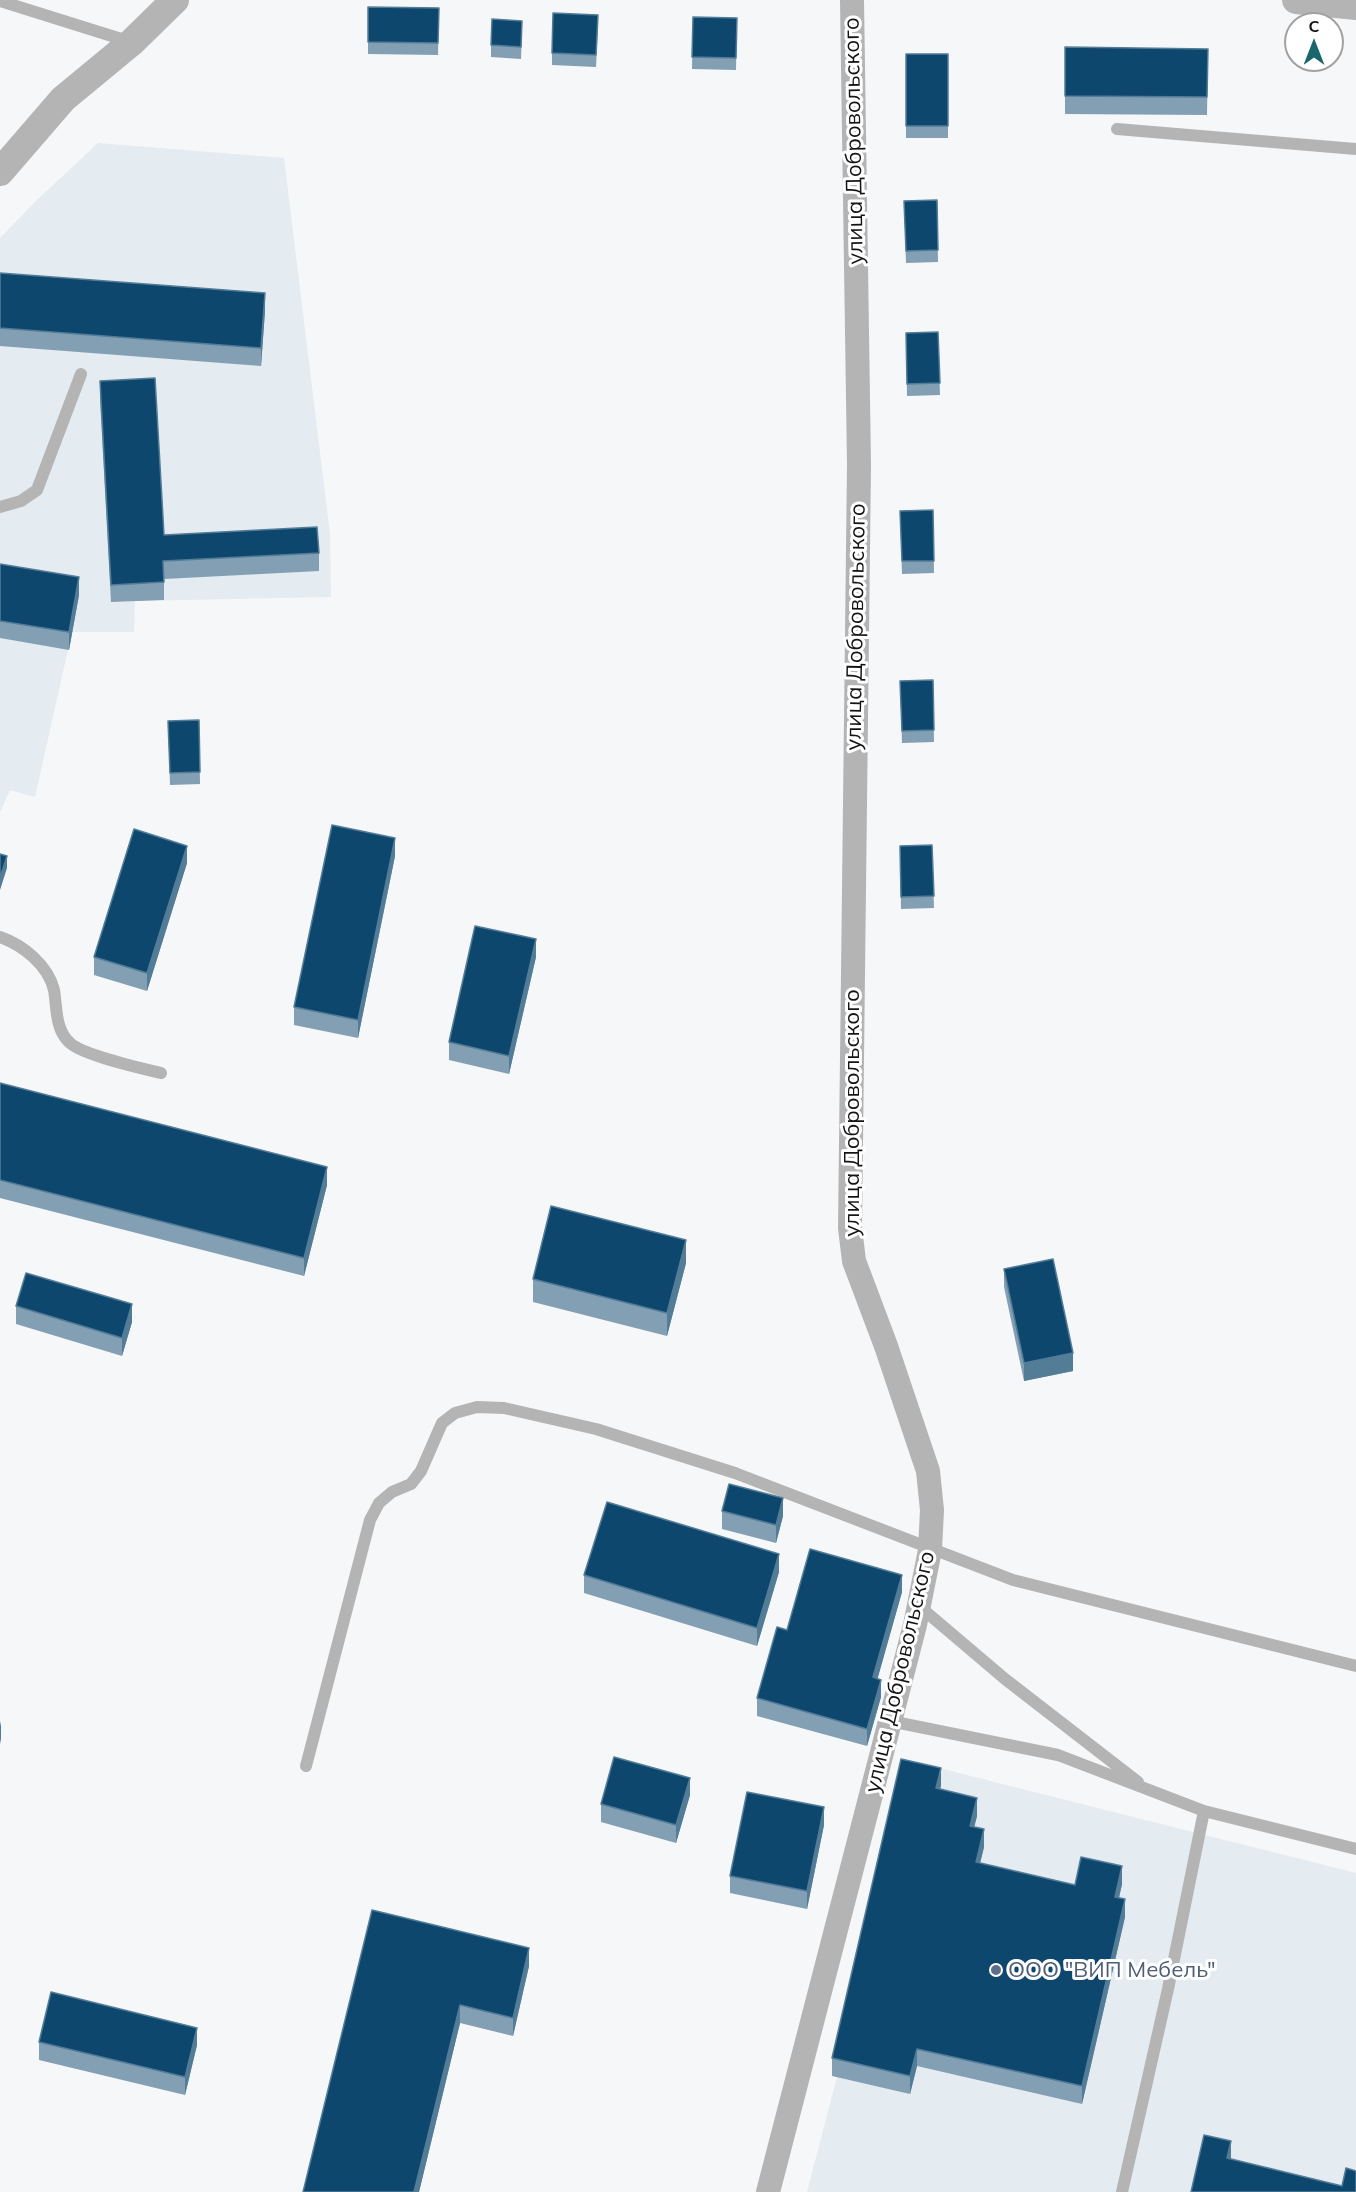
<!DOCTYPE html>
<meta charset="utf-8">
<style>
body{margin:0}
#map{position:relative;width:1356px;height:2192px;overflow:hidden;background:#f6f7f8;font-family:Mulish,sans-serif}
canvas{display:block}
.north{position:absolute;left:1284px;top:12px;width:60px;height:60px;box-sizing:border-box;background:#fff;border:2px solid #a1a1a1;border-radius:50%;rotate:0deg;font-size:16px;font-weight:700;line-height:24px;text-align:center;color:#141415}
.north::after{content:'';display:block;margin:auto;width:21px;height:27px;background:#19666c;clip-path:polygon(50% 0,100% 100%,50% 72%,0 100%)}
</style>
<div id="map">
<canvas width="1356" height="2192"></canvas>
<div class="north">С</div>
</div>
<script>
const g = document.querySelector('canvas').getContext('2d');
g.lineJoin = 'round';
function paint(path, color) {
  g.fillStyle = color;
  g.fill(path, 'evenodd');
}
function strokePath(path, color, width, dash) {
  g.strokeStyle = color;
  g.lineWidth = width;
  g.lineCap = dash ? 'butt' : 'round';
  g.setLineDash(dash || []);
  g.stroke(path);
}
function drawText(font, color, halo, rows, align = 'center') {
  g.font = font + ' Mulish,sans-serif';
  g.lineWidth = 6;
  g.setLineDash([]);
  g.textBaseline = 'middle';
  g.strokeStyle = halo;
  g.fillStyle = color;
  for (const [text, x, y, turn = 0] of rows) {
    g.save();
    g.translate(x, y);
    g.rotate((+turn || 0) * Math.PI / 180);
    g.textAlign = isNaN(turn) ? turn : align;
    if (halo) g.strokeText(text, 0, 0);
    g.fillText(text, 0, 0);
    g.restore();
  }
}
paint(new Path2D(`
 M 98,143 L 284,158 L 330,534 L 331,597 L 135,601 L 134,632 L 72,632 L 35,797 L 10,790 L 0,812 L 0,238 L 37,200 Z
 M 919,1763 L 1356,1873 L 1356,2192 L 807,2192 Z`), '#e4ebf1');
strokePath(new Path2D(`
 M 0,1 L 131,42
 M 1117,129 L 1356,149
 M 0,507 L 21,501 L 37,490 L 81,374
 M 0,937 C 23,945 48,965 54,990 C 57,1007 55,1029 69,1042 C 81,1055 141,1068 161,1073
 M 919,1606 L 1005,1679 L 1138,1782
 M 890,1721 L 1058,1755 L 1204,1811 L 1356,1849
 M 306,1766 L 370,1520 L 379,1503 L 392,1492 L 411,1484 L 421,1471 L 442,1423 L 455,1413 L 477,1407 L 504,1408 L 596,1429 L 735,1473 L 1013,1580 L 1356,1666
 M 1122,2192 L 1168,1989 L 1204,1811`), '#b4b4b4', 12);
strokePath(new Path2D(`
 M 768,2192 L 915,1625 L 930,1550 L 932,1510 L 928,1471 L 886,1346 L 854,1261 L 850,1228 L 859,464 L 852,0`), '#b4b4b4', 24);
strokePath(new Path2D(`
 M 1296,0 L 1356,6
 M 0,172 L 63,99 L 132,42 L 175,0`), '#b4b4b4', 28);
paint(new Path2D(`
 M 368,7 L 439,8 L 438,55 L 368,54 Z
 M 693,17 L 737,18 L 736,70 L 692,69 Z
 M 598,27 L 596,67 L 552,65 L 552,53 Z
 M 522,33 L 521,59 L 491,57 L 491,45 Z
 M 1065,47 L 1208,49 L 1207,115 L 1065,114 Z
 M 906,54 L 948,54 L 948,138 L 906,138 Z
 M 937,200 L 938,262 L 906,263 L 904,201 Z
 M 0,273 L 265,311 L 261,366 L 0,346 Z
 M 938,332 L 940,395 L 907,396 L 906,333 Z
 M 100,381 L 164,535 L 319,553 L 319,571 L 164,579 L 164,600 L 111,602 L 100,399 Z
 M 933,510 L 934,573 L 902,574 L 900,511 Z
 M 0,564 L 79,595 L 69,650 L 0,638 Z
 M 933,680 L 934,742 L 902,743 L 900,681 Z
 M 199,720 L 200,784 L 170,785 L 168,721 Z
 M 932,845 L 934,908 L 901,909 L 900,846 Z
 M 395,856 L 358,1038 L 294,1025 L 294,1007 Z
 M 187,863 L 147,991 L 94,975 L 94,957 Z
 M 536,957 L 509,1074 L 449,1060 L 449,1042 Z
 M 0,1083 L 327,1185 L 304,1276 L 0,1198 Z
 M 686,1263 L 667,1336 L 533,1302 L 533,1279 Z
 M 1004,1269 L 1073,1371 L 1024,1381 L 1004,1287 Z
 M 16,1306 L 132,1322 L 122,1356 L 16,1324 Z
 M 722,1511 L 783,1516 L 776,1543 L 722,1529 Z
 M 779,1572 L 757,1646 L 584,1593 L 584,1575 Z
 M 902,1592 L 877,1679 L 881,1697 L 867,1746 L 757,1716 L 757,1698 L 787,1630 Z
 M 941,1786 L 940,1789 L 977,1816 L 974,1827 L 984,1847 L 980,1863 L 1075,1885 L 1122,1884 L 1119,1898 L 1125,1917 L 1082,2104 L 917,2066 L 910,2094 L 832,2076 L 832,2058 Z
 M 690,1795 L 676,1843 L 601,1822 L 601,1804 Z
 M 824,1825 L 807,1909 L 730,1893 L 730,1876 Z
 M 372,1910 L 529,1966 L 513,2036 L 460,2023 L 419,2192 L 303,2192 Z
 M 39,2042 L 197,2045 L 185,2095 L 39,2060 Z`), '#829fb3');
paint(new Path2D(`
 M 265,293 L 265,311 L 261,366 L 261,348 Z
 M 79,577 L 79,595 L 69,650 L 69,632 Z
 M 395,838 L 395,856 L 358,1038 L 358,1020 Z
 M 187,846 L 187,863 L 147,991 L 147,973 Z
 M 7,856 L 7,868 L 0,890 L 0,878 Z
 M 536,939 L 536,957 L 509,1074 L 509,1056 Z
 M 327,1167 L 327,1185 L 304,1276 L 304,1258 Z
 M 686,1240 L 686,1263 L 667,1336 L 667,1313 Z
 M 132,1304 L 132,1322 L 122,1356 L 122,1338 Z
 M 1073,1353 L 1073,1371 L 1024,1381 L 1024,1363 Z
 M 783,1498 L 783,1516 L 776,1543 L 776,1525 Z
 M 779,1554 L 779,1572 L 757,1646 L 757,1628 Z
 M 902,1575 L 902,1592 L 873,1695 L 873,1677 Z
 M 881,1680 L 881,1697 L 867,1746 L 867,1729 Z
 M 1,1721 L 1,1739 L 0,1744 L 0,1726 Z
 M 941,1768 L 941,1786 L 936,1806 L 936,1788 Z
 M 690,1778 L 690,1795 L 676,1843 L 676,1825 Z
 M 977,1798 L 977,1816 L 970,1844 L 970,1826 Z
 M 824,1807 L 824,1825 L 807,1909 L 807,1891 Z
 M 984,1829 L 984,1847 L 976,1880 L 976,1862 Z
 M 1122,1866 L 1122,1884 L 1115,1915 L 1115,1897 Z
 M 1125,1899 L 1125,1917 L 1082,2104 L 1082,2086 Z
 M 529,1948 L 529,1966 L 513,2036 L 513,2018 Z
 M 460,2005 L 460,2023 L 419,2192 L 414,2192 Z
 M 197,2028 L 197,2045 L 185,2095 L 185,2077 Z
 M 917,2049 L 917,2066 L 910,2094 L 910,2076 Z
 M 1231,2141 L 1231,2159 L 1227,2158 Z`), '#537c97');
const building = new Path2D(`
 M 368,7 L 439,8 L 438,43 L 368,42 Z
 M 553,13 L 598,15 L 596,55 L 552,53 Z
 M 693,17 L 737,18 L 736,58 L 692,57 Z
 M 492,19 L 522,21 L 521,47 L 491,45 Z
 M 1065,47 L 1208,49 L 1207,97 L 1065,96 Z
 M 906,54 L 948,54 L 948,126 L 906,126 Z
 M 937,200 L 938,250 L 906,251 L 904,201 Z
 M 0,273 L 265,293 L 261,348 L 0,328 Z
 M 938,332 L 940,383 L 907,384 L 906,333 Z
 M 155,378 L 164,535 L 317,527 L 319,553 L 163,561 L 164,582 L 111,585 L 100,381 Z
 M 933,510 L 934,561 L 902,561 L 900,511 Z
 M 0,564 L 79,577 L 69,632 L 0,621 Z
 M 933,680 L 934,730 L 902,731 L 900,681 Z
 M 199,720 L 200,772 L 170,773 L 168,721 Z
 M 332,825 L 395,838 L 358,1020 L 294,1007 Z
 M 134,829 L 187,846 L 147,973 L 94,957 Z
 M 932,845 L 934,896 L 901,897 L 900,846 Z
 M 0,854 L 7,856 L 0,878 Z
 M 475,926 L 536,939 L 509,1056 L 449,1042 Z
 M 0,1083 L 327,1167 L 304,1258 L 0,1180 Z
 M 551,1206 L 686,1240 L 667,1313 L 533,1279 Z
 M 1053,1259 L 1073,1353 L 1024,1363 L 1004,1269 Z
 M 26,1273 L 132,1304 L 122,1338 L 16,1306 Z
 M 729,1484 L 783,1498 L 776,1525 L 722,1511 Z
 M 607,1502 L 779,1554 L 757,1628 L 584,1575 Z
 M 810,1549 L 902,1575 L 873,1677 L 881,1680 L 867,1729 L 757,1698 L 777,1627 L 787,1630 Z
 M 614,1757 L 690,1778 L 676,1825 L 601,1804 Z
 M 901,1759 L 941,1768 L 936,1788 L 977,1798 L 970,1826 L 984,1829 L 976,1862 L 1075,1885 L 1081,1857 L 1122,1866 L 1115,1897 L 1125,1899 L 1082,2086 L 917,2049 L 910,2076 L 832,2058 Z
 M 747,1792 L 824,1807 L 807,1891 L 730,1876 Z
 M 372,1910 L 529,1948 L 513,2018 L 460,2005 L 414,2192 L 303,2192 Z
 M 51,1992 L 197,2028 L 185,2077 L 39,2042 Z
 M 1204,2135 L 1231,2141 L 1227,2158 L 1342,2186 L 1346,2168 L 1356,2171 L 1356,2192 L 1191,2192 Z`);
paint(building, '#0d476e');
strokePath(building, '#537c97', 1.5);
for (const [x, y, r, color] of [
 [996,1970,6,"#5c6f8a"]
]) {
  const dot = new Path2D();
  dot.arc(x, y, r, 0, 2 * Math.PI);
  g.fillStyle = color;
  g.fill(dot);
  strokePath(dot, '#fff', 2);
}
drawText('22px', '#141415', '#fff', [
 ["улица Добровольского",854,141,-91],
 ["улица Добровольского",856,627,-89],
 ["улица Добровольского",852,1113,-90],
 ["улица Добровольского",900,1672,-77]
]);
drawText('22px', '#4e5e75', '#fff', [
 ["ООО \"ВИП Мебель\"",1008,1970]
], 'left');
</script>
